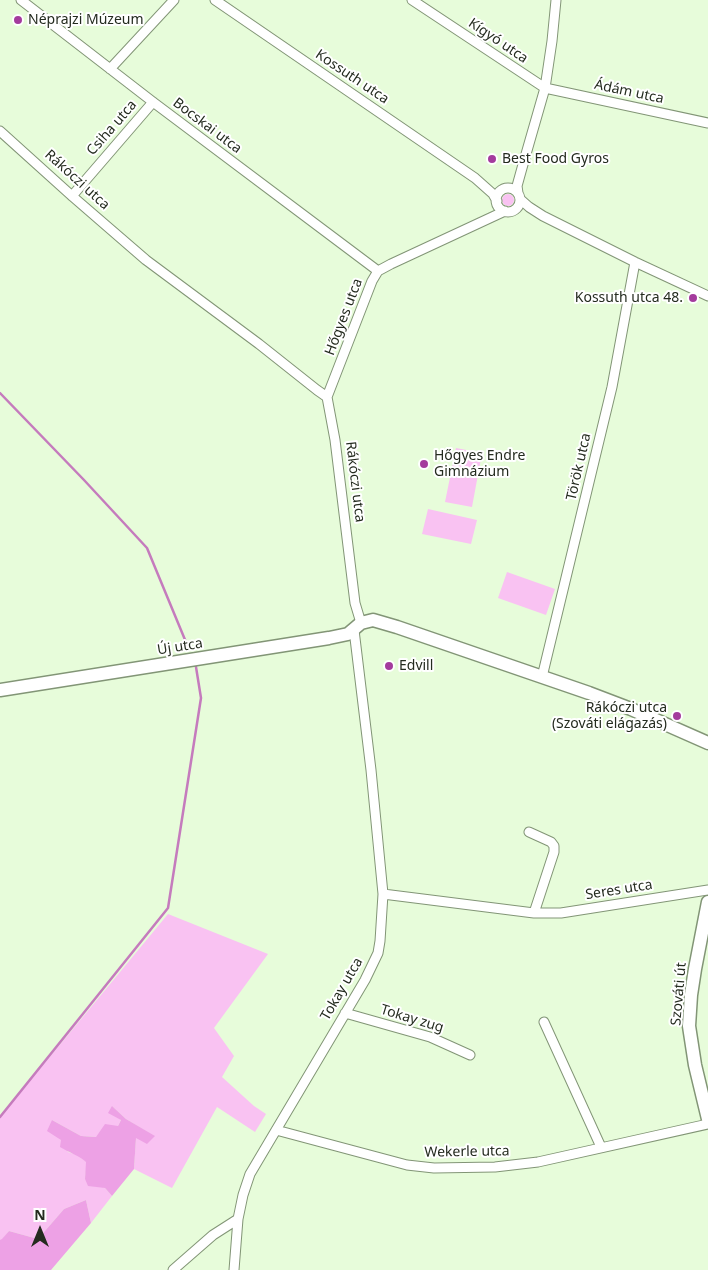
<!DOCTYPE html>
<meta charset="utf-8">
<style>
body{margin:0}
#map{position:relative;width:708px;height:1270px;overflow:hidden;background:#e7fcda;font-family:"Noto Sans",sans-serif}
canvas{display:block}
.north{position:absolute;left:15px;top:1205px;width:50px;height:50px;-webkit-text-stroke:4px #fff;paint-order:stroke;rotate:0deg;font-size:14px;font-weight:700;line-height:20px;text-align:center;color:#242b1f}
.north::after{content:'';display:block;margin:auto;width:18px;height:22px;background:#242b1f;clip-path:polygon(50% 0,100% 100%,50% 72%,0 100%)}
</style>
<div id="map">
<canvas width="708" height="1270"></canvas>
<div class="north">N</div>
</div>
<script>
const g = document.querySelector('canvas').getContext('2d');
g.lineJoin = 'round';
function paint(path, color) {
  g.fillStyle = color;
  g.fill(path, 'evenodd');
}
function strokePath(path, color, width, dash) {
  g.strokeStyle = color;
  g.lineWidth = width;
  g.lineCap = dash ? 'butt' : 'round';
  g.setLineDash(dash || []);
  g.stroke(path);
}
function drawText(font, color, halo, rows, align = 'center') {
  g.font = font + ' "Noto Sans",sans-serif';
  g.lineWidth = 4;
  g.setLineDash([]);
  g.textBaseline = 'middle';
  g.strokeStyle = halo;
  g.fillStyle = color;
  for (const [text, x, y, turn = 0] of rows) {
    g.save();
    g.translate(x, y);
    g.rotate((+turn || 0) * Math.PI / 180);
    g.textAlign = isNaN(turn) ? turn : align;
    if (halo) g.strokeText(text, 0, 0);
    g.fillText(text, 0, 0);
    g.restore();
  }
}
paint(new Path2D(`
 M502 200a6 6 0 1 1 12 0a6 6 0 1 1-12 0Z
 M 456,448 L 482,453 L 472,507 L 445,502 Z
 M 428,509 L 477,520 L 471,544 L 422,534 Z
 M 507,572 L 555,589 L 546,615 L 498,598 Z
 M 168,914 L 268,954 L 214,1028 L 234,1056 L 222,1077 L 254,1106 L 266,1114 L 255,1132 L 217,1107 L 172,1188 L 134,1169 L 136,1137 L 154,1136 L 126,1119 L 112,1106 L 121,1120 L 118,1126 L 96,1137 L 81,1136 L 52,1120 L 61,1140 L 68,1152 L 77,1155 L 87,1162 L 85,1179 L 105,1188 L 112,1196 L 91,1223 L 86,1200 L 64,1209 L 38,1239 L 9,1231 L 2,1240 L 0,1240 L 0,1117 Z`), '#f9c2f2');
paint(new Path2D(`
 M 112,1106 L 126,1119 L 155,1136 L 147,1144 L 136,1138 L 134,1169 L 112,1196 L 105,1188 L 88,1186 L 85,1179 L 86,1162 C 78,1155 70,1153 60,1147 L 61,1140 L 47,1131 L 52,1120 L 81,1136 L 96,1137 L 105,1124 L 118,1126 L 121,1120 L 108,1113 Z
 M 86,1200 L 91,1223 L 51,1270 L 0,1270 L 0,1240 L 2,1239 L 9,1231 L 38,1239 L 64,1209 Z`), '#eda1e5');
strokePath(new Path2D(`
 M 0,393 L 84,480 L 147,548 L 188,647
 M 0,1117 L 168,908 L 201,698 L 196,667`), '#c57bbd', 2.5);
const street = new Path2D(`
 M 21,0 L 153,102 L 378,271
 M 215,0 L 475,178 L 493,194 L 497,201
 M 412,0 L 545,88 L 708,123
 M 110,69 L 174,0
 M 0,131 L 72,196 L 146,260 L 259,344 L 317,390 L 327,397 L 335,440 L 355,603 L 361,623
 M496 200a12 12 0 1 1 24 0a12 12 0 1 1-24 0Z
 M 518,193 L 517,186 L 522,168 L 545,88 L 552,41 L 556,0
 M 72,196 L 153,102
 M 520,199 L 529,207 L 543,216 L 635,262 L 708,296
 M 327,397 L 372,281 L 378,271 L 391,264 L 505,211
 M 542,677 L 612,387 L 635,262
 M 529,832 L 551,842 L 554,846 L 554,852 L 534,913
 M 383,894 L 534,913 L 561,913 L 708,890
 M 345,1013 L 430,1037 L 470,1055
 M 544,1022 L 601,1147
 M 276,1130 L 407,1165 L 434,1168 L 495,1167 L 538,1162 L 708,1124
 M 173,1270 L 213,1235 L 238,1219 L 243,1195 L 250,1174 L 365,980 L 378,953 L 380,941 L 383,894 L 371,770 L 354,630
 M 234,1270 L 238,1219`);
const secondary = new Path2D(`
 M 0,690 L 329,638 L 348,634 L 361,623 L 373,620 L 397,627 L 589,693 L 631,709 L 708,743
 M 708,902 L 695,969 L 691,995 L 689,1026 L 695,1065 L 708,1119`);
strokePath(street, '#829576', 11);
strokePath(secondary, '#829576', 15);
strokePath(street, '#fff', 9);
strokePath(secondary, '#fff', 12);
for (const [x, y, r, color] of [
 [18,20,5,"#a43b9d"],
 [492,159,5,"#a43b9d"],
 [693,298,5,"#a43b9d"],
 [424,464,5,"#a43b9d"],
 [389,666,5,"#a43b9d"],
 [677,716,5,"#a43b9d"]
]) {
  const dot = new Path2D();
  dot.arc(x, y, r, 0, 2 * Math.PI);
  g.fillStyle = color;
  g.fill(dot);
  strokePath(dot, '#fff', 2);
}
drawText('14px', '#242b1f', '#fff', [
 ["Néprajzi Múzeum",28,20],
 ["Best Food Gyros",502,159],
 ["Kossuth utca 48.",683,298,"right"],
 ["Hőgyes Endre",434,456],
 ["Gimnázium",434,472],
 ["Edvill",399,666],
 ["Rákóczi utca",667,708,"right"],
 ["(Szováti elágazás)",667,724,"right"]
], 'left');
drawText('14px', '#242b1f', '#fff', [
 ["Kígyó utca",498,41,34],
 ["Kossuth utca",352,77,34],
 ["Ádám utca",629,92,12],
 ["Bocskai utca",207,126,37],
 ["Csiha utca",112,128,-49],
 ["Rákóczi utca",77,180,42],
 ["Hőgyes utca",344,317,-69],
 ["Török utca",579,467,-77],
 ["Rákóczi utca",355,482,83],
 ["Új utca",180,647,-9],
 ["Seres utca",619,890,-9],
 ["Tokay utca",342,989,-60],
 ["Szováti út",679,994,-85],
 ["Tokay zug",412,1019,17],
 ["Wekerle utca",467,1152,-1]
]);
</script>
